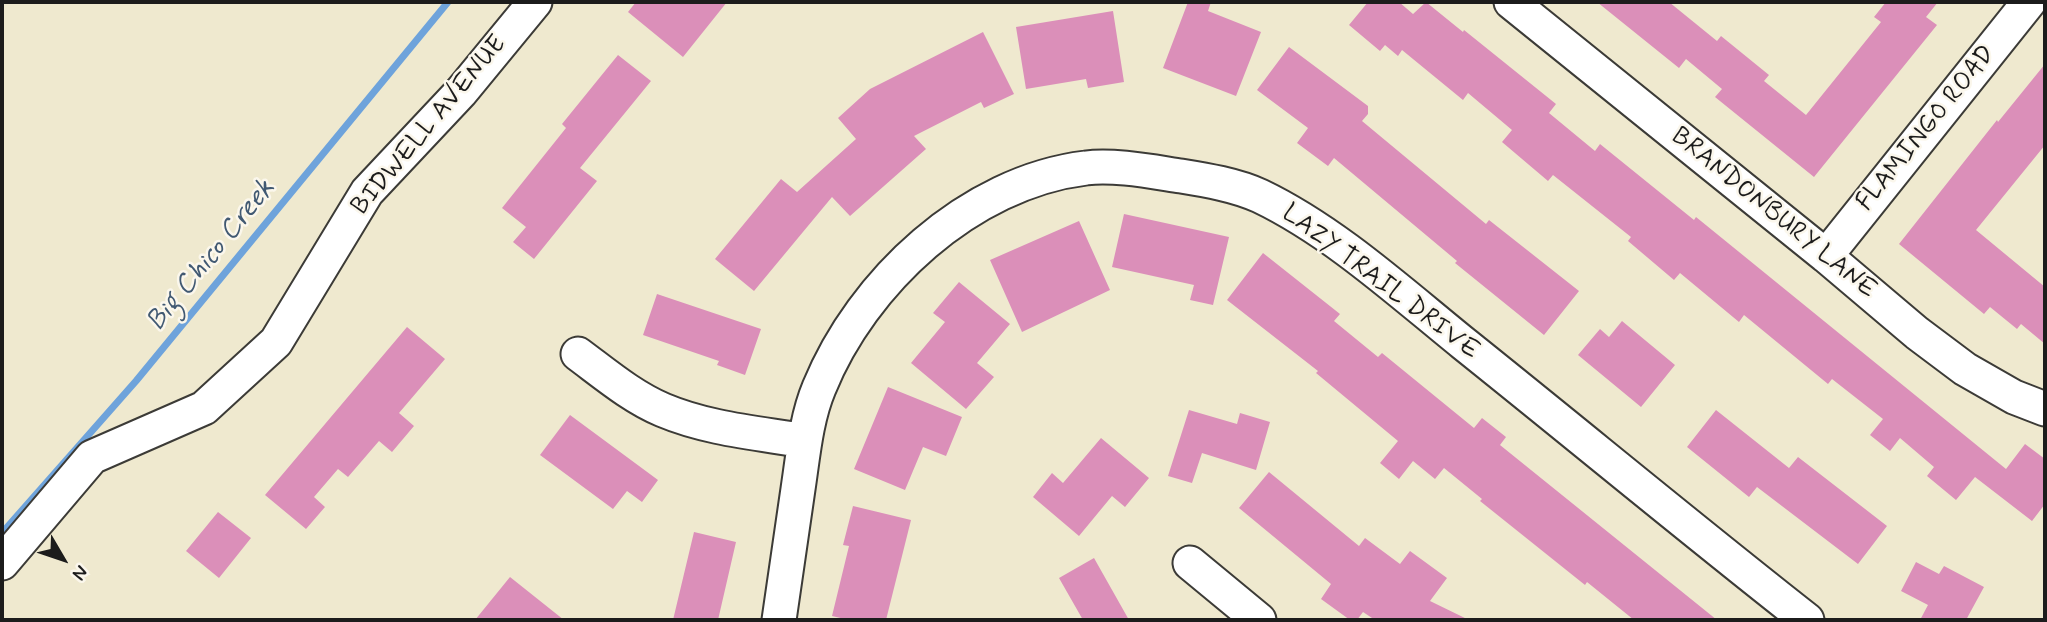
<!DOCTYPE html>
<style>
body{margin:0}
#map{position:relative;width:2047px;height:622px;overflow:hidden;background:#efe9cf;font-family:Mynerve,sans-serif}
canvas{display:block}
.frame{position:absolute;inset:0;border:4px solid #1c1c1c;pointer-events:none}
.north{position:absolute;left:28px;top:524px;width:70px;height:70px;-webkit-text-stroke:5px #fbf7ec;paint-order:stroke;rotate:129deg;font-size:19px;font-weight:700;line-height:28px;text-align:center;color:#1c1c1c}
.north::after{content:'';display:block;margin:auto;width:24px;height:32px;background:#1c1c1c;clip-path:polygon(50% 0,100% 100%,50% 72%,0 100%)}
</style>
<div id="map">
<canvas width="2047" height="622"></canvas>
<div class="frame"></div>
<div class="north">N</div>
</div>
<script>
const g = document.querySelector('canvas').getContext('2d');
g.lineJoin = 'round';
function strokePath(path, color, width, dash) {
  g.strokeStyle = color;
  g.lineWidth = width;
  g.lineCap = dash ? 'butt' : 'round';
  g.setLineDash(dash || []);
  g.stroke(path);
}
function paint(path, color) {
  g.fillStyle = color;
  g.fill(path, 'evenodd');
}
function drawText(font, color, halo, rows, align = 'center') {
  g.font = font + ' Mynerve,sans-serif';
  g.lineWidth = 5;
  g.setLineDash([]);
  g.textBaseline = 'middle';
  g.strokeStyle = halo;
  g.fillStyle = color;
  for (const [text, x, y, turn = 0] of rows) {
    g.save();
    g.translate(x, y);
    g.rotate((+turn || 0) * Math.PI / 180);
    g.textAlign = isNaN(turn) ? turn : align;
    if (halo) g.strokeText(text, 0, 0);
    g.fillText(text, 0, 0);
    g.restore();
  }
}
strokePath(new Path2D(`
 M 2,533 L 136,381 L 448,2`), '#6ea3db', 7);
paint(new Path2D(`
 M 636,2 L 727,2 L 683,57 L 628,12 Z
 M 1188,2 L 1211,2 L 1208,11 L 1261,32 L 1236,96 L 1163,68 Z
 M 1368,2 L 1399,2 L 1413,14 L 1426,2 L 1463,32 L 1464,30 L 1556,104 L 1549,113 L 1595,151 L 1600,144 L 1694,220 L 1696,217 L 2006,469 L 2025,444 L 2045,459 L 2045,504 L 2032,521 L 1975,477 L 1956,500 L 1927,476 L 1934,467 L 1900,438 L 1890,451 L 1870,435 L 1883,419 L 1832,379 L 1828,384 L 1744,315 L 1739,322 L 1680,273 L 1674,280 L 1628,241 L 1631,237 L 1553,175 L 1548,181 L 1502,142 L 1512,130 L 1468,93 L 1463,100 L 1402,50 L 1398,56 L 1385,45 L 1380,51 L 1349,25 Z
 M 1597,2 L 1669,2 L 1717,41 L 1721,36 L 1769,75 L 1764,81 L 1806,115 L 1881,22 L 1874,17 L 1886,2 L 1938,2 L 1926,17 L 1937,25 L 1814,177 L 1715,97 L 1722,89 L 1686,59 L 1679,68 Z
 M 1113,11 L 1124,82 L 1088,88 L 1086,79 L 1026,89 L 1016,27 Z
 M 983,32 L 1014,94 L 984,108 L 981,102 L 914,136 L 926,149 L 850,216 L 832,197 L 754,291 L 715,259 L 781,179 L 797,192 L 856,139 L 838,118 L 870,89 Z
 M 1289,47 L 1368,106 L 1368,114 L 1362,121 L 1486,224 L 1489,220 L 1579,291 L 1544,335 L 1455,263 L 1457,261 L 1334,158 L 1328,166 L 1297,143 L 1308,128 L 1257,90 Z
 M 618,55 L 651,81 L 580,168 L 597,181 L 534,259 L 513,242 L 526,227 L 502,208 L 566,128 L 562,124 Z
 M 2045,64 L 2045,145 L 1976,230 L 2045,287 L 2045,344 L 2021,324 L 2017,329 L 1990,307 L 1984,314 L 1899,244 L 1997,120 L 1998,122 Z
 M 1124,214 L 1229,237 L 1213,305 L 1190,300 L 1194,285 L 1112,267 Z
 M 1079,221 L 1110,290 L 1022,332 L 990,260 Z
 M 1263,253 L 1340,314 L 1334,321 L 1378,357 L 1382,353 L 1474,428 L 1482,418 L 1506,437 L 1500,445 L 1717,620 L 1634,620 L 1587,582 L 1585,585 L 1480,501 L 1482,499 L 1444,468 L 1435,479 L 1413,461 L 1399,479 L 1380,463 L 1398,441 L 1316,373 L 1318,371 L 1227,300 Z
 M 959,282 L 1010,324 L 977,363 L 994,377 L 966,409 L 911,363 L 945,322 L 933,313 Z
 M 657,294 L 761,329 L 745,375 L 717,365 L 719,361 L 643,335 Z
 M 1622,321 L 1675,365 L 1641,407 L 1578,355 L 1600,329 L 1609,337 Z
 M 407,327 L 445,359 L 399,413 L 414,426 L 392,452 L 379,441 L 348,477 L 338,469 L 314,497 L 325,507 L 306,529 L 265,495 Z
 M 888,387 L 962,417 L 946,456 L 923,447 L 905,490 L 854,469 Z
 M 1189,410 L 1237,424 L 1240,413 L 1270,422 L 1256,470 L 1202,453 L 1192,483 L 1168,476 Z
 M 1716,410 L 1789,468 L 1798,457 L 1887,526 L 1858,564 L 1757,487 L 1749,497 L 1687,447 Z
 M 570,415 L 658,480 L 642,502 L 627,491 L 613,509 L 540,455 Z
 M 1101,438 L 1149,478 L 1125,507 L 1112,496 L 1079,536 L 1033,497 L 1052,473 L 1063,483 Z
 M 1269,472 L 1359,546 L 1365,538 L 1400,564 L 1410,551 L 1447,578 L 1430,601 L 1469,620 L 1375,620 L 1363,612 L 1357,620 L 1350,620 L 1321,599 L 1331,584 L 1239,508 Z
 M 853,506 L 911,520 L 886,620 L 849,620 L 832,616 L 849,546 L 843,545 Z
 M 218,512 L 251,538 L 219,578 L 186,551 Z
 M 694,532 L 736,542 L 718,620 L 673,620 Z
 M 1094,558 L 1129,620 L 1083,620 L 1059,578 Z
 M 1916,562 L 1939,574 L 1944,566 L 1984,587 L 1966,620 L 1920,620 L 1928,605 L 1901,591 Z
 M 510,577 L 564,620 L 475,620 Z`), '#db8fb9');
const minor = new Path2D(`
 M 1511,2 L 1826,256 L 1917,333 L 1965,369 L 2014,397 L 2045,409
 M 1826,256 L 2029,2
 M 578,354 C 605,374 632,397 663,410 C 708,429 758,433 805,441
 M 2,563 L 92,457 L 204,408 L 276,342 L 367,192 L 461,92 L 535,2
 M 1190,563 L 1259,620
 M 779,620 C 785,576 792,533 798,489 C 803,456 806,419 819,388 C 862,282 969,182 1086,168 C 1113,164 1154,172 1181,176 C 1206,180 1236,185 1260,196 C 1333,231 1400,292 1463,343 C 1578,435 1691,529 1807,620`);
strokePath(minor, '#3c3b37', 37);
strokePath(minor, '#fff', 33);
drawText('26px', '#1c1c1c', '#fbf7ec', [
 ["BIDWELL AVENUE",430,126,-50],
 ["FLAMINGO ROAD",1927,129,-51],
 ["BRANDONBURY LANE",1773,214,39],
 ["LAZY TRAIL DRIVE",1380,283,37]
]);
drawText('italic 28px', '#415972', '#fbf7ec', [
 ["Big Chico Creek",212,256,-51]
]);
</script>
